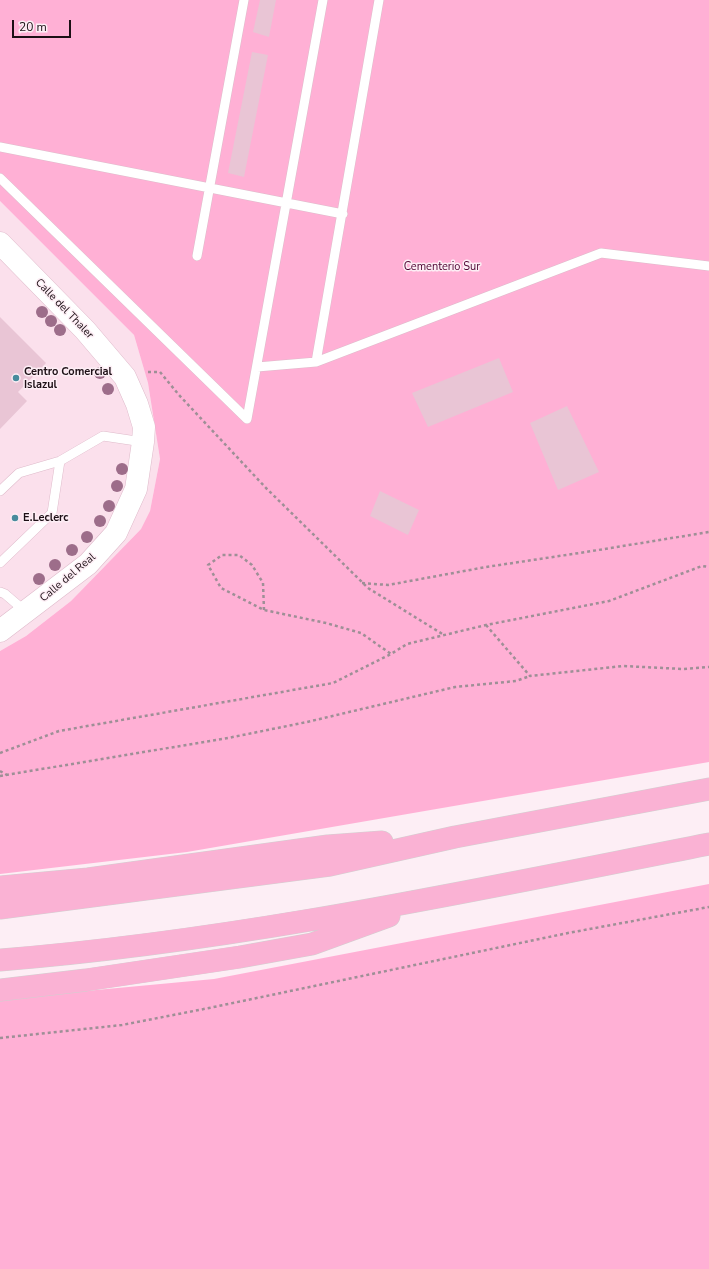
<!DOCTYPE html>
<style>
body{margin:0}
#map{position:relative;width:709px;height:1269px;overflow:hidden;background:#fdeef5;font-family:"Nunito Sans",sans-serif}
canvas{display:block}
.scale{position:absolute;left:12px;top:20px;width:59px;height:18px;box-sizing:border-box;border:2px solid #1c0f15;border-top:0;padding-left:5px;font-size:12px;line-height:14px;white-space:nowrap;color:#1c0f15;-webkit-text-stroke:3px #fdeef5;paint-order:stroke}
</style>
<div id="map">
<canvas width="709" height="1269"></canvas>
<div class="scale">20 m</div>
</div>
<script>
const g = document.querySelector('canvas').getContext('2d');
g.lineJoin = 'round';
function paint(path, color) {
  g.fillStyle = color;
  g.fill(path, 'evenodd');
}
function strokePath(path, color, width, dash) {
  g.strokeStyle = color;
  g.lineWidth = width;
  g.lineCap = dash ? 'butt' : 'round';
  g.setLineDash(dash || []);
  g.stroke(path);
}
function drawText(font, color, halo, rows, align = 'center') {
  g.font = font + ' "Nunito Sans",sans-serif';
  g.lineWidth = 3;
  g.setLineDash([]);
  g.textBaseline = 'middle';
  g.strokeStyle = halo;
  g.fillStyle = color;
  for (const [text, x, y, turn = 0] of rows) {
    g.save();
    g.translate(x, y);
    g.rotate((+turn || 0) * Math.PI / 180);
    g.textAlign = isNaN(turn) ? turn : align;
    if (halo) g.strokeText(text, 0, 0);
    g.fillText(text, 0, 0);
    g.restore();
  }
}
paint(new Path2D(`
 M 0,201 L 134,335 L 148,383 L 160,459 L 150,511 L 141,529 L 71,601 L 26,636 L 0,651 Z`), '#fbe0ec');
paint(new Path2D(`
 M 0,0 L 709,0 L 709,762 L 187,852 L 0,874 L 0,651 L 26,636 L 71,601 L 141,529 L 150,511 L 160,459 L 148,383 L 134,335 L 0,201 Z
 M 709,884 L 709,1269 L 0,1269 L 0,999 L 214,979 Z`), '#ffb0d5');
paint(new Path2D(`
 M 260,0 L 276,0 L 269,37 L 253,32 Z
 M 252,52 L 268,55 L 244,177 L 228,173 Z
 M 0,317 L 46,363 L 18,392 L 27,401 L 0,429 Z
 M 499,358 L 513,392 L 428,427 L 412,393 Z
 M 567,406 L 599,472 L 558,490 L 530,423 Z
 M 380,491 L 419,510 L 408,535 L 370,516 Z`), '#e9c5d5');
const service = new Path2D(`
 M 0,147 L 343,214
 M 0,178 L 247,419 L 323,0
 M 197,256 L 244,0
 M 316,362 L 379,0
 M 257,367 L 316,362 L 601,253 L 709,266
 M 0,491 L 19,473 L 60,461 L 103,436 L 143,442
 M 0,563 L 52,513 L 60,461
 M 0,592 L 5,594 L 26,612`);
const tertiary = new Path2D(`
 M 0,243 L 85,330 L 125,377 L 137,404 L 144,427 L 143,442 L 136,489 L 116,533 L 88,564 L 0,631`);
const motorway = new Path2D(`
 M 0,887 L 88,879 L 328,846 L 382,842
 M 0,908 L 330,865 L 455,837 L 709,789
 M 0,960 C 239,941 474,890 709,844
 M 0,990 L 86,980 L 240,957 L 312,944 L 389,916`);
strokePath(service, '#dfbbcb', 10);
strokePath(tertiary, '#dfbbcb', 23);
strokePath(motorway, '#d2cfd0', 23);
strokePath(new Path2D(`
 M 148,372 L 160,372 L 179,395 L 266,488 L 368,588 L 444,635
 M 362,583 L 388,585 L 486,567 L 586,552 L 709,532
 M 264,610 L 263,583 L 252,565 L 239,555 L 222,555 L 208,565 L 221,588 L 264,610 L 326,623 L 361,633 L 391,654
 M 486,625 L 530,676 L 623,666 L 683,669 L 709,667
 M 0,753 L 59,731 L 333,683 L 391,654 L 407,644 L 486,625 L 609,601 L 702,566 L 709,567
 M 0,771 L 7,775
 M 0,776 L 228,738 L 307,722 L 455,687 L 516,681 L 530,676
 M 0,1038 L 122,1025 L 209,1008 L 568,933 L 709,907`), '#9e8f96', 2.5, [3, 3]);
strokePath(service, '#fff', 9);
strokePath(tertiary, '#fff', 22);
strokePath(motorway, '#fab2d4', 22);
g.fillStyle = '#9d6d8a';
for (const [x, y] of [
 [42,312],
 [51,321],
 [60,330],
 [100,373],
 [108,389],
 [122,469],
 [117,486],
 [109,506],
 [100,521],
 [87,537],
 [72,550],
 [55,565],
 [39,579]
]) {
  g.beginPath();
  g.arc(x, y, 6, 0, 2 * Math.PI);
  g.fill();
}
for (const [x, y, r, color] of [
 [16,378,4,"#488b9c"],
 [15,518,4,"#488b9c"]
]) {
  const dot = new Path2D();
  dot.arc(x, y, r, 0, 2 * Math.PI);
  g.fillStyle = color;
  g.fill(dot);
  strokePath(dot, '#fdeef5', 1.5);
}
drawText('11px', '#4e0432', '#fdeef5', [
 ["Cementerio Sur",442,267]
]);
drawText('11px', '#1c0f15', '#fdeef5', [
 ["Calle del Thaler",64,309,46],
 ["Calle del Real",68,578,-40]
]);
drawText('bold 11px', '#1c0f15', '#fdeef5', [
 ["Centro Comercial",24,372],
 ["Islazul",24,385],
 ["E.Leclerc",23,518]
], 'left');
</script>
